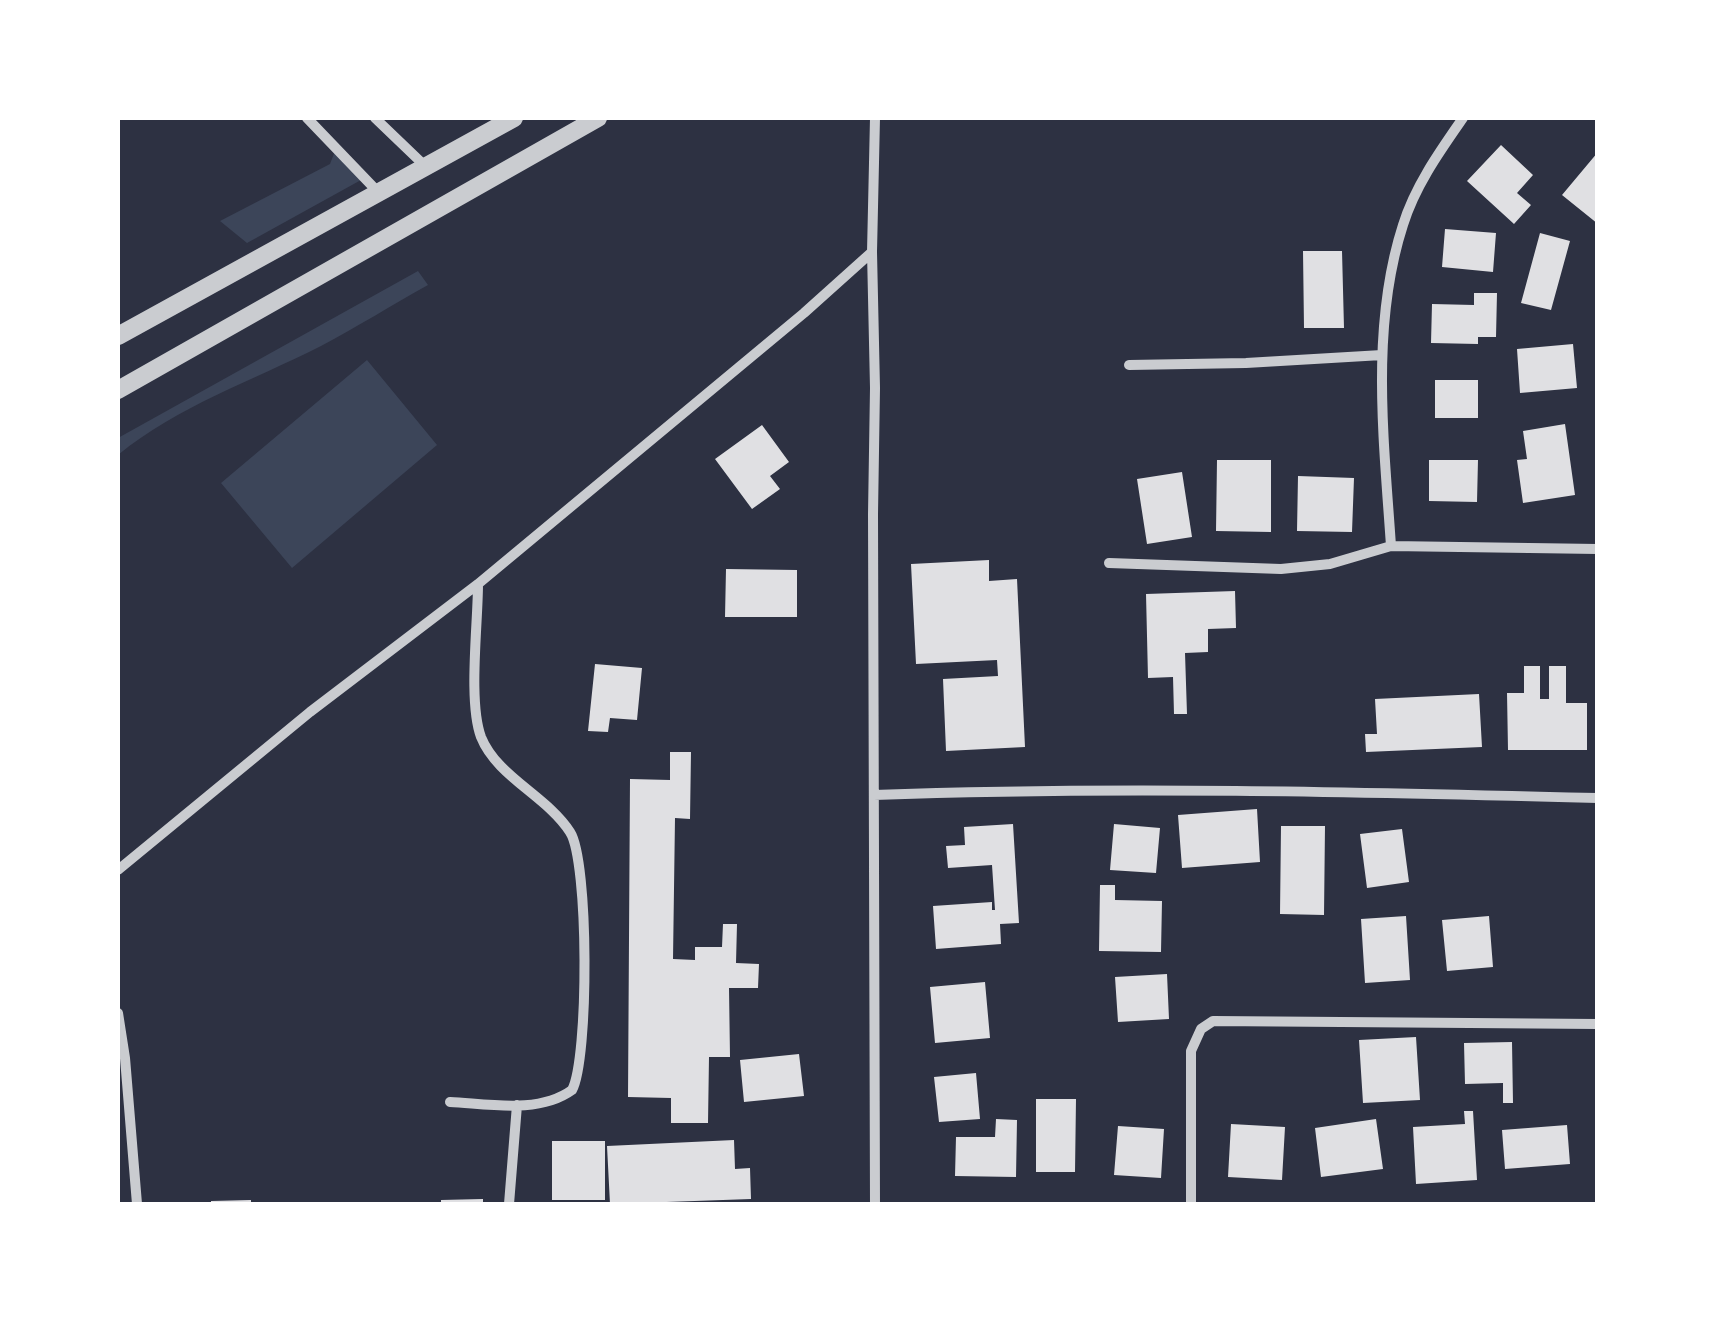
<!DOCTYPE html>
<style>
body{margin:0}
#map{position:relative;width:1715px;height:1322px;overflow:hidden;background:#2d3142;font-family:Karla,sans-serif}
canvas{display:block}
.frame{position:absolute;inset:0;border:120px solid #fff;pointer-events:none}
</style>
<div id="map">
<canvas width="1715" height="1322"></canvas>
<div class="frame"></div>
</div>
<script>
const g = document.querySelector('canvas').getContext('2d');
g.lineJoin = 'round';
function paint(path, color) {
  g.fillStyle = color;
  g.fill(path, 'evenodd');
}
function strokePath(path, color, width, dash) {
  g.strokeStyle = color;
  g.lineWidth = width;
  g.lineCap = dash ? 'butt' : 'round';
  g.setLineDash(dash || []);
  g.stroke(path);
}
paint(new Path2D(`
 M 335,151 L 361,180 L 247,243 L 220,221 L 330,164 Z
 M 418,271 L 428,285 C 392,305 357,327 321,346 C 252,381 178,406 118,455 L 118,438 Z
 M 367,360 L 437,445 L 292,568 L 221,483 Z`), '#3c4559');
paint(new Path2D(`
 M 1501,145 L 1533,175 L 1517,193 L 1531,205 L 1514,224 L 1467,181 Z
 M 1598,152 L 1598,224 L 1562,195 Z
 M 1445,229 L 1496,233 L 1493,272 L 1442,267 Z
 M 1540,233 L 1570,241 L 1551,310 L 1521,303 Z
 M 1303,251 L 1342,251 L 1344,328 L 1304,328 Z
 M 1474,293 L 1497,293 L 1496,337 L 1478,337 L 1478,344 L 1431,343 L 1432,304 L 1474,305 Z
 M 1573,344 L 1577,388 L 1520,393 L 1517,349 Z
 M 1435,380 L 1478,380 L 1478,418 L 1435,418 Z
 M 1565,424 L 1575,495 L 1523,503 L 1517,460 L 1527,459 L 1523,431 Z
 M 762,425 L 789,462 L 770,476 L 780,489 L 752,509 L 715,459 Z
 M 1217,460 L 1271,460 L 1271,532 L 1216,531 Z
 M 1429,460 L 1478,460 L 1477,502 L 1429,501 Z
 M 1182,472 L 1192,537 L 1147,544 L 1137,479 Z
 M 1298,476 L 1354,478 L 1352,532 L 1297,531 Z
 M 989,560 L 989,581 L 1017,579 L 1025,747 L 946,751 L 943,679 L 998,676 L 997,660 L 916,664 L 911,564 Z
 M 726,569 L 797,570 L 797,617 L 725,617 Z
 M 1235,591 L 1236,628 L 1208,629 L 1208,652 L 1185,653 L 1187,714 L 1174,714 L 1173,677 L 1148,678 L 1146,594 Z
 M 595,664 L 642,668 L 637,720 L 610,718 L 608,732 L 588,731 Z
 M 1524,666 L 1540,666 L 1540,699 L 1549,699 L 1549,666 L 1566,666 L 1566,703 L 1587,703 L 1587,750 L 1508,750 L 1507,693 L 1524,693 Z
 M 1479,694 L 1482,747 L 1366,752 L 1365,734 L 1377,734 L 1375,699 Z
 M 670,752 L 691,752 L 690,819 L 675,818 L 673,959 L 695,960 L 695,947 L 722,947 L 723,924 L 737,924 L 736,963 L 759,964 L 758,988 L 729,988 L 730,1057 L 709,1057 L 708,1123 L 671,1123 L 671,1098 L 628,1097 L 630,779 L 670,780 Z
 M 1257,809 L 1260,862 L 1182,868 L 1178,815 Z
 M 1013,824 L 1019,923 L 1000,924 L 1001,944 L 936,949 L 933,906 L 992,902 L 992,910 L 995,910 L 992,865 L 948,868 L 946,846 L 965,845 L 964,827 Z
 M 1114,824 L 1160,828 L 1156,873 L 1110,870 Z
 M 1281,826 L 1325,826 L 1324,915 L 1280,914 Z
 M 1402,829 L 1409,882 L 1367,888 L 1360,834 Z
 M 1100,885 L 1115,885 L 1115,900 L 1162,901 L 1161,952 L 1099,951 Z
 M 1406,916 L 1410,980 L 1365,983 L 1361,919 Z
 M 1489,916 L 1493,967 L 1447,971 L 1442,920 Z
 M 1167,974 L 1169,1019 L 1118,1022 L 1115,977 Z
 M 985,982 L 990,1038 L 935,1043 L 930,987 Z
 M 1416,1037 L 1420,1100 L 1363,1103 L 1359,1040 Z
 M 1512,1042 L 1513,1103 L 1503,1103 L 1503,1083 L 1465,1084 L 1464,1043 Z
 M 799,1054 L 804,1096 L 744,1102 L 740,1060 Z
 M 976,1073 L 980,1119 L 939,1122 L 934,1077 Z
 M 1036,1099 L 1076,1099 L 1075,1172 L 1036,1172 Z
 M 1464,1111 L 1473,1111 L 1477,1180 L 1416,1184 L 1413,1127 L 1465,1124 Z
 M 996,1119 L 1017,1120 L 1016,1177 L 955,1176 L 956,1137 L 995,1137 Z
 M 1376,1119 L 1383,1169 L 1321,1177 L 1315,1128 Z
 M 1231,1124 L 1285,1127 L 1282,1180 L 1228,1177 Z
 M 1567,1125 L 1570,1164 L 1505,1169 L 1502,1130 Z
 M 1118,1126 L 1164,1129 L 1161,1178 L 1114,1175 Z
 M 734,1140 L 735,1169 L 750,1168 L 751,1199 L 610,1204 L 607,1146 Z
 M 552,1141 L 605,1141 L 605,1200 L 552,1200 Z
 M 483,1199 L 483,1204 L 441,1204 L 441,1200 Z
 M 251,1200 L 251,1204 L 211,1204 L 211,1201 Z`), '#e0e0e3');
strokePath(new Path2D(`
 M 307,118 L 378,192
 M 375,118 L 424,165
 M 875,118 L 872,252 L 875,388 L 873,514 L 875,1204
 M 1129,365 L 1246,363 L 1382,355
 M 1391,546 C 1384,441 1370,327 1403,225 C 1415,186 1440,151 1463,118
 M 1109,563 L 1281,569 L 1330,564 L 1391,546 L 1598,549
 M 874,795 C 1115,786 1357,792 1598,798
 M 118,870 L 310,712 L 478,584 L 804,313 L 872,252
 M 118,1013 L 125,1058 L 137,1204
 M 450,1102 C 489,1104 539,1114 572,1090 C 589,1059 589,861 570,832 C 547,796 497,777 481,737 C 468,702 478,624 478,584
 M 509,1204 L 517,1105
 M 1191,1204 L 1191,1051 L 1201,1029 L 1213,1021 L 1598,1024`), '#caccd0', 10);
strokePath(new Path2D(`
 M 118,336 L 514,118
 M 118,390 L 598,118`), '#caccd0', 18);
</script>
